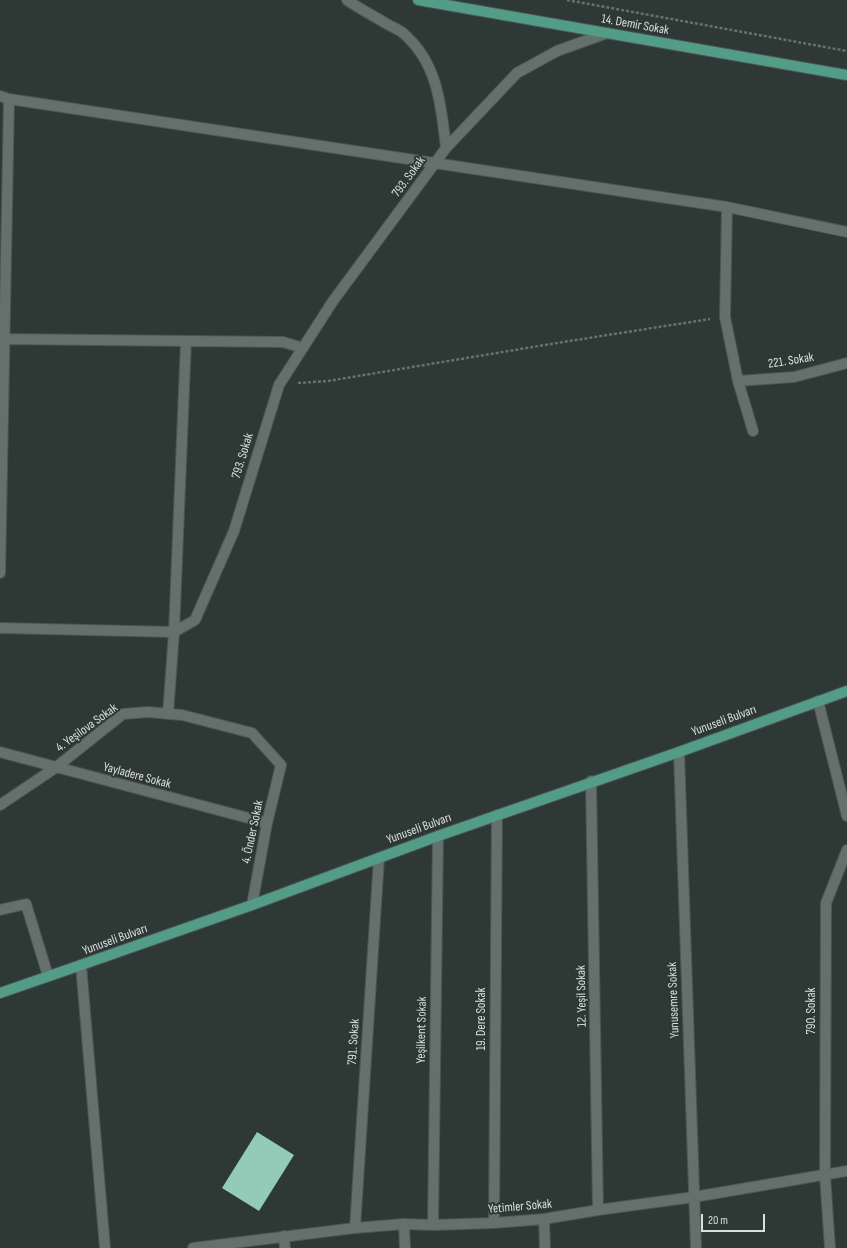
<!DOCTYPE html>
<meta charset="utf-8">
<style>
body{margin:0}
#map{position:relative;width:847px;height:1248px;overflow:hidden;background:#2e3835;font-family:"Sofia Sans Condensed",sans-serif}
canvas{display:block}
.scale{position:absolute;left:701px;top:1214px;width:64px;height:18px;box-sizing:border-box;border:2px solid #d8dedc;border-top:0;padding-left:5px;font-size:12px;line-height:14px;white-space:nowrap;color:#d8dedc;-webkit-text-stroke:3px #2e3835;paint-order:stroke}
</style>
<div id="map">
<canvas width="847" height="1248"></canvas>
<div class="scale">20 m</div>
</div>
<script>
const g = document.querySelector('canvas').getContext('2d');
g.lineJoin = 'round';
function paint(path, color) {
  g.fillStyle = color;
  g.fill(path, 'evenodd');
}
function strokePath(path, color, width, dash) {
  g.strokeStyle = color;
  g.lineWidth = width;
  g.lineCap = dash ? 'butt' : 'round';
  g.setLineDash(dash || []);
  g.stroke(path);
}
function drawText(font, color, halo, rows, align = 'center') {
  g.font = font + ' "Sofia Sans Condensed",sans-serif';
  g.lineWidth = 4;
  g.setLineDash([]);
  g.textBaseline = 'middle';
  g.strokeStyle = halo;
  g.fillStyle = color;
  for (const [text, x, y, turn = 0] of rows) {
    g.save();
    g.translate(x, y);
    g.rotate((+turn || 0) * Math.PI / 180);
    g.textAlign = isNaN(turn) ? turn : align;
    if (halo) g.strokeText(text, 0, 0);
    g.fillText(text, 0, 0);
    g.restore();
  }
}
paint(new Path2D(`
 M 257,1132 L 294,1155 L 259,1211 L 222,1188 Z`), '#94cbb8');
const minor = new Path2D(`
 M 347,0 C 360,9 374,16 387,24 C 392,27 398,29 403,33 C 438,63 441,105 446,148
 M 0,96 L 9,99 L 727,207 L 847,232
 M 727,207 L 725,317 L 738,381 L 753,431
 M 3,339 L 283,342 L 303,348
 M 738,381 L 794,377 L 847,363
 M 0,573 L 9,99
 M 0,628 L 174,632 L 195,620 L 234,531 L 279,385 L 333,301 L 446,148 L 517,73 L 557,51 L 607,33
 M 818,701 L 847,816
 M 168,714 L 174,632 L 186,341
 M 0,752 L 267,823
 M 679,752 L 696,1248
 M 591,781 L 598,1210
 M 0,805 L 55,768 L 123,714 L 148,712 L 182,715 L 252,733 L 281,765 L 267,823 L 252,905
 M 0,910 L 26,904 L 48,976
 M 81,965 L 105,1248
 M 544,1219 L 545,1248
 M 494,1223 L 497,815
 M 404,1224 L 405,1248
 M 433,1225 L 438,836
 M 355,1228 L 379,858
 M 284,1236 L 285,1248
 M 193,1248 L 355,1228 L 404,1224 L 433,1225 L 494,1223 L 544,1219 L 598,1210 L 694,1197 L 847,1171
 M 830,1248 L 825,1176 L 826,903 L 847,850`);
const major = new Path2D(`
 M 418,0 L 847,75
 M 0,993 L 81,965 L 252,905 L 438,836 L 679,752 L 847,691`);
strokePath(minor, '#4c5552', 12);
strokePath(major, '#4c5552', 12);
strokePath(new Path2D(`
 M 567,0 L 847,51
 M 298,383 L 328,381 L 563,342 L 710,319`), '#68706e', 2.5, [3, 2]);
strokePath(minor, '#65706c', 10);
strokePath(major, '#539c87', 10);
drawText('13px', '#d8dedc', '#2e3835', [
 ["14. Demir Sokak",635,25,10],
 ["793. Sokak",409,177,-54],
 ["221. Sokak",791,361,-9],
 ["793. Sokak",243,456,-73],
 ["Yunuseli Bulvarı",724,721,-20],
 ["4. Yeşilova Sokak",87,728,-36],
 ["Yayladere Sokak",137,776,15],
 ["Yunuseli Bulvarı",419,829,-20],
 ["4. Önder Sokak",253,832,-78],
 ["Yunuseli Bulvarı",115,940,-20],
 ["12. Yeşil Sokak",582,996,-91],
 ["Yunusemre Sokak",674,1000,-92],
 ["790. Sokak",812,1011,-90],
 ["19. Dere Sokak",482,1019,-90],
 ["Yeşilkent Sokak",422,1030,-89],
 ["791. Sokak",354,1042,-86],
 ["Yetimler Sokak",520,1207,-5]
]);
</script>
